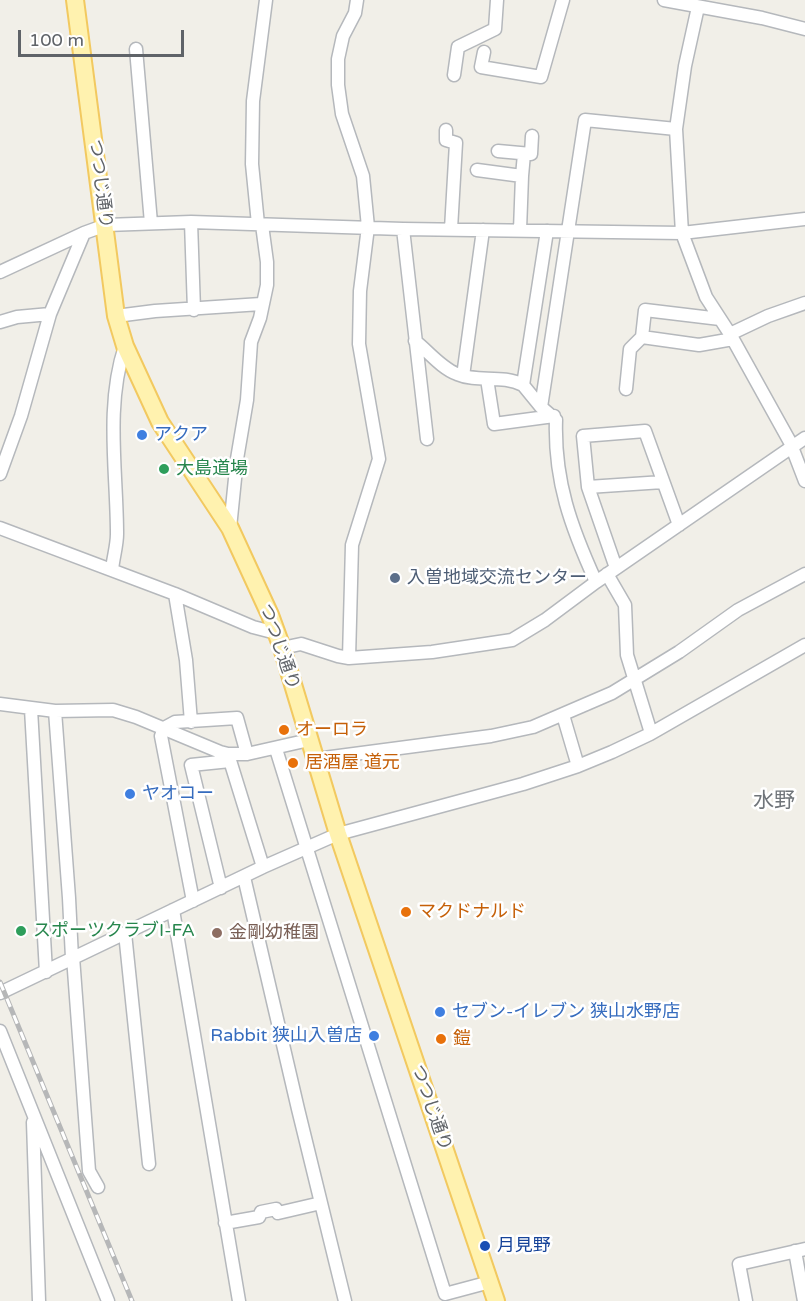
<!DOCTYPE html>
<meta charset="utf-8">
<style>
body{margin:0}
#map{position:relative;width:805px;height:1301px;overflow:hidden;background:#f1efe8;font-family:"Varela Round",sans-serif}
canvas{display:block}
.scale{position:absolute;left:18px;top:30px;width:166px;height:27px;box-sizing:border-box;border:3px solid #5f6368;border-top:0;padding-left:8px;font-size:18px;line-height:21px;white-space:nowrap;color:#5f6368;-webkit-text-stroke:4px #fff;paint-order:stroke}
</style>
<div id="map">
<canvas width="805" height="1301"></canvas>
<div class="scale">100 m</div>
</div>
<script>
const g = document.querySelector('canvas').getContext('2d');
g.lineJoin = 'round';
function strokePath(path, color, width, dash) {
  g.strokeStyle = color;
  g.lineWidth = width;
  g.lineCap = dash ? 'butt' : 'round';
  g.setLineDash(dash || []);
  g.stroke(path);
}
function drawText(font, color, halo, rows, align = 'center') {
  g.font = font + ' "Varela Round","Noto Sans JP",sans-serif';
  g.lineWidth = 5;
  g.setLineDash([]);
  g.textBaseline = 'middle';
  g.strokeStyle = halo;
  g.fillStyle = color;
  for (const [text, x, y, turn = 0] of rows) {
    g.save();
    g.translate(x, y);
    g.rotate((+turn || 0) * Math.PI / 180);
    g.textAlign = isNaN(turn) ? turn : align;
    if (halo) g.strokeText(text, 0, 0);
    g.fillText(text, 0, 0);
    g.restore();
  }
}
const minor = new Path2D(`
 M 664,0 L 762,18 L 805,29
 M 698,7 L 685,66 L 676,129 L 682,233 L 706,297 L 730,334 L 790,442 L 805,481
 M 136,49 L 151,223
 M 484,52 L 481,67 L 541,77 L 563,0
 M 454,75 L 458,47 L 495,29 L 497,0
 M 446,130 L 446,140 L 456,143 L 451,229
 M 498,151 L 531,154 L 532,136
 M 477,170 L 522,176 L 524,154
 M 191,222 L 194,310
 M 258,224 L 252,164 L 253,101 L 266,0
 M 403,229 L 427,439
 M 520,230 L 522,176
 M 547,231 L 523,385 L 541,407 L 556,420 C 554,481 571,527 596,582
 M 0,272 L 84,233 L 106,225 L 191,222 L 403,229 L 682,233 L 805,219
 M 116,316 L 155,311 L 261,304
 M 0,322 L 17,317 L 50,314
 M 730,334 L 768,316 L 805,303
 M 642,337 L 645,310 L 720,319
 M 415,341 C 428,351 441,368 457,374 C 478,383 502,374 523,385
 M 463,376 L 483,230
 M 487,379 L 494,424 L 554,416
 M 626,389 L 630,349 L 642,337 L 699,345 L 733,339
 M 541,407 L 585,120 L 676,129
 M 0,474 L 21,416 L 50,314 L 84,233
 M 588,487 L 663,482
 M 0,528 L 175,594 L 253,627 L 276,633
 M 230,528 L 237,459 L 247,400 L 251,342 L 260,318 L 267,285 L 267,262 L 262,225
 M 616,568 L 588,487 L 583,436 L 645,431 L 679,525
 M 112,570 C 113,558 117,546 117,534 C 117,472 105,406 125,346
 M 607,574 L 625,605 L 627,655 L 651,733
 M 175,594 L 186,660 L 191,722
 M 282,648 L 301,644 L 338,656 L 349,658 L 432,652 L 512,640 L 545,620 L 596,582 L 805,438
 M 349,658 L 352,545 L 379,459 L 359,344 L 360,291 L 368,227 L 363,176 L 342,114 L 338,85 L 338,59 L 343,36 L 355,13 L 357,0
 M 0,704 L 55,711 L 113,710 L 136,717 L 220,752 L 228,754 L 263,867
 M 31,709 L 46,972
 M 55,711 L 69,898 L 72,958
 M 563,715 L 578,766
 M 276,749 L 445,1294 L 490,1282
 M 228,754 L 247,754 L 309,740
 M 316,759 L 491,736 L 533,727 L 612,693 L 679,652 L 738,610 L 805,574
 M 244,877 L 298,1109 L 345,1301
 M 221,888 L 191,765 L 230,761
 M 193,901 L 161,736 L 164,728 L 175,722 L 237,718 L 247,754
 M 173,910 L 239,1301
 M 125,933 L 149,1164
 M 73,957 L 89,1171 L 98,1187
 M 0,993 L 263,867 L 338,834 L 523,784 L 578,766 L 612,752 L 650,734 L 805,645
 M 0,1031 L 108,1301
 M 33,1122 L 39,1301
 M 225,1223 L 259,1217 L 261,1212 L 276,1209 L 278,1213 L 321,1203
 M 795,1251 L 804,1301
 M 746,1301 L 739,1264 L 805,1249`);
const major = new Path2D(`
 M 75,0 L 116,316 L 125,346 L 160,422 L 230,528 L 270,615 L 282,648 L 338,834 L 496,1301`);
strokePath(minor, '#b5b8bc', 15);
strokePath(major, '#f2c960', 20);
strokePath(minor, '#fff', 12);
strokePath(major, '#fff2af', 16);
const rail = new Path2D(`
 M 0,982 L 132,1301`);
strokePath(rail, '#b6b7b8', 5);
strokePath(rail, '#fff', 3, [9]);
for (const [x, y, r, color] of [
 [142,435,6,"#3f7fe0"],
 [164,469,6,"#2e9e5b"],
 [395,578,6,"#5c6f8a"],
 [284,730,6,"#e8710a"],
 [293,763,6,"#e8710a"],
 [130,794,6,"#3f7fe0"],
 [406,912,6,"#e8710a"],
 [21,931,6,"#2e9e5b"],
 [217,933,6,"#8d6e63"],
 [440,1012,6,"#3f7fe0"],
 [374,1036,6,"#3f7fe0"],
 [441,1039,6,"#e8710a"],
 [485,1246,6,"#1a4fb4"]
]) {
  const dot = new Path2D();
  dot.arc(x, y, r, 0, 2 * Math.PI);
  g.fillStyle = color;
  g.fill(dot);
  strokePath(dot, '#fff', 2);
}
drawText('18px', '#5f6368', '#fff', [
 ["つつじ通り",100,184,83],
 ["つつじ通り",279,647,71],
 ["つつじ通り",431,1108,71]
]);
drawText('18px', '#366cbe', '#fff', [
 ["アクア",154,435],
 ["ヤオコー",142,794],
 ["セブン-イレブン 狭山水野店",452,1012],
 ["Rabbit 狭山入曽店",362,1036,"right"]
], 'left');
drawText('18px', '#27864d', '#fff', [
 ["大島道場",176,469],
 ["スポーツクラブI-FA",33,931]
], 'left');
drawText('18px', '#4e5e75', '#fff', [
 ["入曽地域交流センター",407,578]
], 'left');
drawText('18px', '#c56008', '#fff', [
 ["オーロラ",296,730],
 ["居酒屋 道元",305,763],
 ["マクドナルド",418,912],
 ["鎧",453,1039]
], 'left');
drawText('18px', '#785e54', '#fff', [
 ["金剛幼稚園",229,933]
], 'left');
drawText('18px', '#164399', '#fff', [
 ["月見野",497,1246]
], 'left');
drawText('21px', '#70757a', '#fff', [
 ["水野",774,801]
]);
</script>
